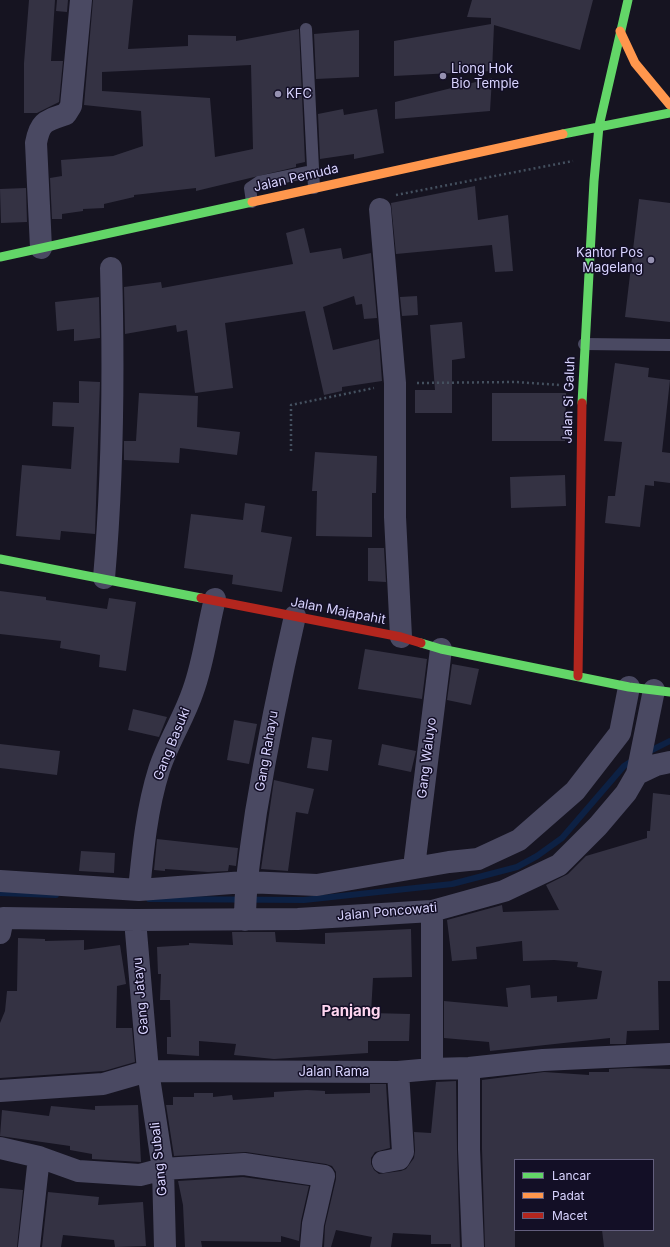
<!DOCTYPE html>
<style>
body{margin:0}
#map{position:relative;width:670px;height:1247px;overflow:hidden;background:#161421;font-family:Inter,sans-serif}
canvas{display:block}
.legend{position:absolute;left:514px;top:1159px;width:140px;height:72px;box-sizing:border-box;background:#130f26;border:1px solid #625e7d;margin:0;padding:5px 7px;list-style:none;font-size:12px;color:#d9d4ff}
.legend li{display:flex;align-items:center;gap:8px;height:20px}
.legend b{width:20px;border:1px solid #625e7d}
</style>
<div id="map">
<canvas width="670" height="1247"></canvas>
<ul class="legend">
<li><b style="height:5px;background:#63d668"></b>Lancar</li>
<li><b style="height:5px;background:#ff974d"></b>Padat</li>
<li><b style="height:5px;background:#b3261e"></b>Macet</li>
</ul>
</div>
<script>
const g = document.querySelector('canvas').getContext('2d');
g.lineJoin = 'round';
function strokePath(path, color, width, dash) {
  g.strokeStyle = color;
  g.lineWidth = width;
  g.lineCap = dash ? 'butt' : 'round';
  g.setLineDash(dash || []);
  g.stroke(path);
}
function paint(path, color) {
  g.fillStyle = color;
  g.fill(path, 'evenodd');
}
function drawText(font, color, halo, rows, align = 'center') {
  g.font = font + ' Inter,sans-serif';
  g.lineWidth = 3;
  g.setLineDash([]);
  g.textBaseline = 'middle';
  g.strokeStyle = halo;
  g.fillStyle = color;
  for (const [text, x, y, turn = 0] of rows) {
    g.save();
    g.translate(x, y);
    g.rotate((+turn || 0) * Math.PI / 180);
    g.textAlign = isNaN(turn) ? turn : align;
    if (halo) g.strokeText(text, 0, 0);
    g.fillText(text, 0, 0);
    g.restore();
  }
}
strokePath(new Path2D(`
 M 646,753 L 670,741
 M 0,893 L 56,895
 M 149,899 L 304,900 L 452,884 L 517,867 L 537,856 L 562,838 L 624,766 L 635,759`), '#0d2144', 6);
paint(new Path2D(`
 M 29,0 L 55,0 L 51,61 L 63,61 L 59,102 L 37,113 L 24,113 L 24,63 Z
 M 57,0 L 68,0 L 67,12 L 56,11 Z
 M 93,0 L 133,0 L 128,49 L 188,46 L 188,35 L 236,36 L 236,41 L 299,29 L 305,162 L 296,164 L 296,167 L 196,191 L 196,188 L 134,195 L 134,197 L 104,204 L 104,208 L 83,209 L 83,211 L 62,214 L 62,219 L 52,219 L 50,178 L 62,176 L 61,160 L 113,156 L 143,146 L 141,111 L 84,105 ZM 251,65 L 253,149 L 215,157 L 210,98 L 102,91 L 102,72 Z
 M 472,0 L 593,0 L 580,50 L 494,25 L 492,71 L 394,76 L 394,41 L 491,24 L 491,18 L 467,17 Z
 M 359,30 L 359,77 L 316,79 L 314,34 Z
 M 492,78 L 490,111 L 395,119 L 395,102 Z
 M 343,109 L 344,115 L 377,109 L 384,153 L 354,159 L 354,154 L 320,159 L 318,114 Z
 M 475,186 L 478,220 L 508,215 L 513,271 L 495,272 L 492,245 L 396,254 L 391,203 Z
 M 26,188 L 27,222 L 1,223 L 0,189 Z
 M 639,199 L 670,203 L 670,322 L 625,317 Z
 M 304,228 L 310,253 L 341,248 L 343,259 L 371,253 L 377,318 L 364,319 L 362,304 L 356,305 L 354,296 L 323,307 L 333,350 L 379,339 L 382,381 L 342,387 L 342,391 L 324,395 L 305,311 L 225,323 L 233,388 L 195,393 L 187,330 L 177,332 L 176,325 L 125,334 L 124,287 L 161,282 L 162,288 L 293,264 L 286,233 Z
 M 417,296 L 418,315 L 402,316 L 400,297 Z
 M 99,297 L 100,338 L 74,341 L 74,329 L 57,331 L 55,302 Z
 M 462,322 L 465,358 L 452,360 L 452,413 L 415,413 L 415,390 L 435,390 L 430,325 Z
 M 615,363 L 649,368 L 648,377 L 670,380 L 662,452 L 670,453 L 670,483 L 654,481 L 654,486 L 645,485 L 640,527 L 605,523 L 608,496 L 615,496 L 622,442 L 604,441 Z
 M 79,381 L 100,382 L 95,534 L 61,531 L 60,540 L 16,536 L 22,465 L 71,469 L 74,427 L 52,426 L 53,402 L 79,403 Z
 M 139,393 L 198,396 L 197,427 L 240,432 L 237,455 L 180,448 L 179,463 L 124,460 L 124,441 L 136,441 Z
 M 492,393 L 566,393 L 565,441 L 492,441 Z
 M 315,452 L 377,456 L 376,493 L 372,493 L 372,537 L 316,536 L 317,491 L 312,491 Z
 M 565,475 L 566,506 L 511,508 L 510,477 Z
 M 245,503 L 265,506 L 261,532 L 292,537 L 282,592 L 232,584 L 233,575 L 184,568 L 191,514 L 243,520 Z
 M 368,548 L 384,548 L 386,582 L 368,581 Z
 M 0,591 L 46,597 L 46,600 L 107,609 L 109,598 L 136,602 L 126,671 L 99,667 L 100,655 L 60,648 L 61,641 L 0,634 Z
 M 365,649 L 427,659 L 422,699 L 358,689 Z
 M 452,664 L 479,669 L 471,705 L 447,700 Z
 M 133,709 L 167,717 L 159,737 L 128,730 Z
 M 234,720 L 257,724 L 249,764 L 227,760 Z
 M 312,737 L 332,740 L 328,771 L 307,768 Z
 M 0,744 L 60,751 L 57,775 L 0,768 Z
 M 382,744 L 416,751 L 411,772 L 378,765 Z
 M 274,780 L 314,789 L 308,814 L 296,812 L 288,871 L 261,869 Z
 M 653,793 L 670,795 L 670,981 L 658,981 L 659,1030 L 627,1031 L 626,1044 L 610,1044 L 610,1038 L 490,1051 L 489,1042 L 444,1038 L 444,1001 L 508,1007 L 506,988 L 530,985 L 531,998 L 557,996 L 557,1002 L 597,999 L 602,971 L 577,967 L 578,962 L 554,960 L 523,961 L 522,941 L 476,947 L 477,959 L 452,961 L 447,920 L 502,905 L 503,912 L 559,910 L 546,885 L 568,874 L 586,856 L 647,838 L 647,831 L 650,831 Z
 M 157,839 L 238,848 L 236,866 L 229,865 L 228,871 L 208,872 L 165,869 L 165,871 L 154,870 Z
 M 81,851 L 115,853 L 114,873 L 79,871 Z
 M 411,929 L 412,977 L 373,978 L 371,1013 L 410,1014 L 409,1041 L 368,1041 L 368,1053 L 274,1059 L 234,1055 L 236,1044 L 199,1041 L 199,1056 L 167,1054 L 167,1037 L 171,1037 L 170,1000 L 160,1000 L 161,974 L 158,974 L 157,947 L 189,945 L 189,943 L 233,945 L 232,932 L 275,932 L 276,942 L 325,944 L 325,933 Z
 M 18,938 L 45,939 L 45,941 L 84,940 L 84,950 L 120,945 L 126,984 L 117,986 L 116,1028 L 132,1028 L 135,1062 L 104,1071 L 0,1078 L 0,1023 L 5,1011 L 7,991 L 17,991 Z
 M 631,1068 L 670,1069 L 670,1247 L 604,1247 L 602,1230 L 653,1230 L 653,1160 L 515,1160 L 515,1247 L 485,1247 L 482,1149 L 482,1080 L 544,1072 L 589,1075 L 589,1072 L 609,1072 L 609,1069 Z
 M 456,1081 L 457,1150 L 460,1247 L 451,1247 L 451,1244 L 431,1244 L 431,1235 L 393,1233 L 391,1247 L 370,1247 L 372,1237 L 336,1230 L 331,1247 L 324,1247 L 325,1226 L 336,1179 L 336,1172 L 332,1166 L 326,1164 L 246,1152 L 174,1156 L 166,1105 L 173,1105 L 173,1097 L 194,1097 L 194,1093 L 213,1093 L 213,1097 L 232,1095 L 233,1100 L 274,1097 L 274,1092 L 307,1090 L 325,1091 L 325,1094 L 370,1093 L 370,1084 L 386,1084 L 390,1148 L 375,1152 L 371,1158 L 371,1164 L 374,1170 L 379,1174 L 401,1171 L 406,1169 L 414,1158 L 415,1151 L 414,1132 L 431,1133 L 436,1082 Z
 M 138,1105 L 141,1162 L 92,1159 L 92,1154 L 70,1150 L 70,1146 L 0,1136 L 2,1110 L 49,1116 L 51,1106 L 95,1110 L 95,1106 Z
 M 243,1177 L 309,1186 L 301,1221 L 299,1241 L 281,1236 L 281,1242 L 201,1241 L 202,1247 L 185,1247 L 183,1205 L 178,1181 Z
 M 0,1188 L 23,1190 L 17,1247 L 0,1247 Z
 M 48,1192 L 99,1197 L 98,1205 L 143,1202 L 146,1246 L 115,1247 L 114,1240 L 63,1235 L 61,1247 L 42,1247 Z`), '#343243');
strokePath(new Path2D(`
 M 396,195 L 573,161
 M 417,383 L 516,382 L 560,385
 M 291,451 L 291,405 L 374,388`), '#44505f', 2.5, [2, 3]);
strokePath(new Path2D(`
 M 306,29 L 314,188
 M 252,202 L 250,188 L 259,182 L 313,171
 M 584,344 L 670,345`), '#4a4962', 12);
strokePath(new Path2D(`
 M 380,209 L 395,383 L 395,517 L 401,637
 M 41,248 L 36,143 C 40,121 46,121 66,114 L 71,106 L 81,0
 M 104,578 C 113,475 114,372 111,268
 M 637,774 L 656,765 L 670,762
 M 414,867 L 441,649
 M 0,881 L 139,890 L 245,882 L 317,885 L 449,862 L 478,859 L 519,840 L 575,791 L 620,733 L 629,687
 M 139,890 C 143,849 147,808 159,770 C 168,742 184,718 193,691 C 204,661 207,630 215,599
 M 432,911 L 432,1069
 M 135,920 L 148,1071 L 163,1169 L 165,1247
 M 245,920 C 245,883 251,848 256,812 C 267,746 280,681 295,616
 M 0,933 L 3,918 L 135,920 L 298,919 L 432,911 L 504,891 L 559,865 L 598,826 L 626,793 L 637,774 L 654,690
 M 469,1068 L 469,1149 L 473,1247
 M 0,1091 L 103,1084 L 148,1071 L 398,1072 L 432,1069 L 469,1068 L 543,1060 L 670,1054
 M 0,1148 L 39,1157 L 78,1171 L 140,1175 L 163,1169 L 244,1164 L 324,1176 L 313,1224 L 311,1247
 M 383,1162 L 399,1159 L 403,1152 L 398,1072
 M 29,1247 L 39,1157`), '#4a4962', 22);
strokePath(new Path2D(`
 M 563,134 L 670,113
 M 0,257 L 252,202
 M 582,403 L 594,181 L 599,126 L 628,0
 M 0,559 L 201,598
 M 421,643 L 441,649 L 629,687 L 670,692`), '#63d668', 9);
strokePath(new Path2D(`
 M 620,31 L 635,63 L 670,105
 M 252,202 L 563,134`), '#ff974d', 9);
strokePath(new Path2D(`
 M 201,598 L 401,637 L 421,643
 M 578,676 L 582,403`), '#b3261e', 9);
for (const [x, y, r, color] of [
 [443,76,4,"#9591b1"],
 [278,94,4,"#9591b1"],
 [651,260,4,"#9591b1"]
]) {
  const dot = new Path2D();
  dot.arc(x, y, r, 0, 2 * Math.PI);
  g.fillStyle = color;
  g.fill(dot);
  strokePath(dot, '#130f26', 1.5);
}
drawText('13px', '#d9d4ff', '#130f26', [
 ["Liong Hok",451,69],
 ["Bio Temple",451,84],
 ["KFC",286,94],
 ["Kantor Pos",643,253,"right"],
 ["Magelang",643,268,"right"]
], 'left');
drawText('13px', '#d9d4ff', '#130f26', [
 ["Jalan Pemuda",296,178,-13],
 ["Jalan Si Galuh",569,400,-88],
 ["Jalan Majapahit",338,611,11],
 ["Gang Basuki",172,744,-68],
 ["Gang Rahayu",267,751,-80],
 ["Gang Waluyo",427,758,-83],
 ["Jalan Poncowati",387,912,-5],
 ["Gang Jatayu",141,996,-95],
 ["Jalan Rama",334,1072],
 ["Gang Subali",159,1159,-96]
]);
drawText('bold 15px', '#ffd6f0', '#130f26', [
 ["Panjang",351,1011]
]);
</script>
